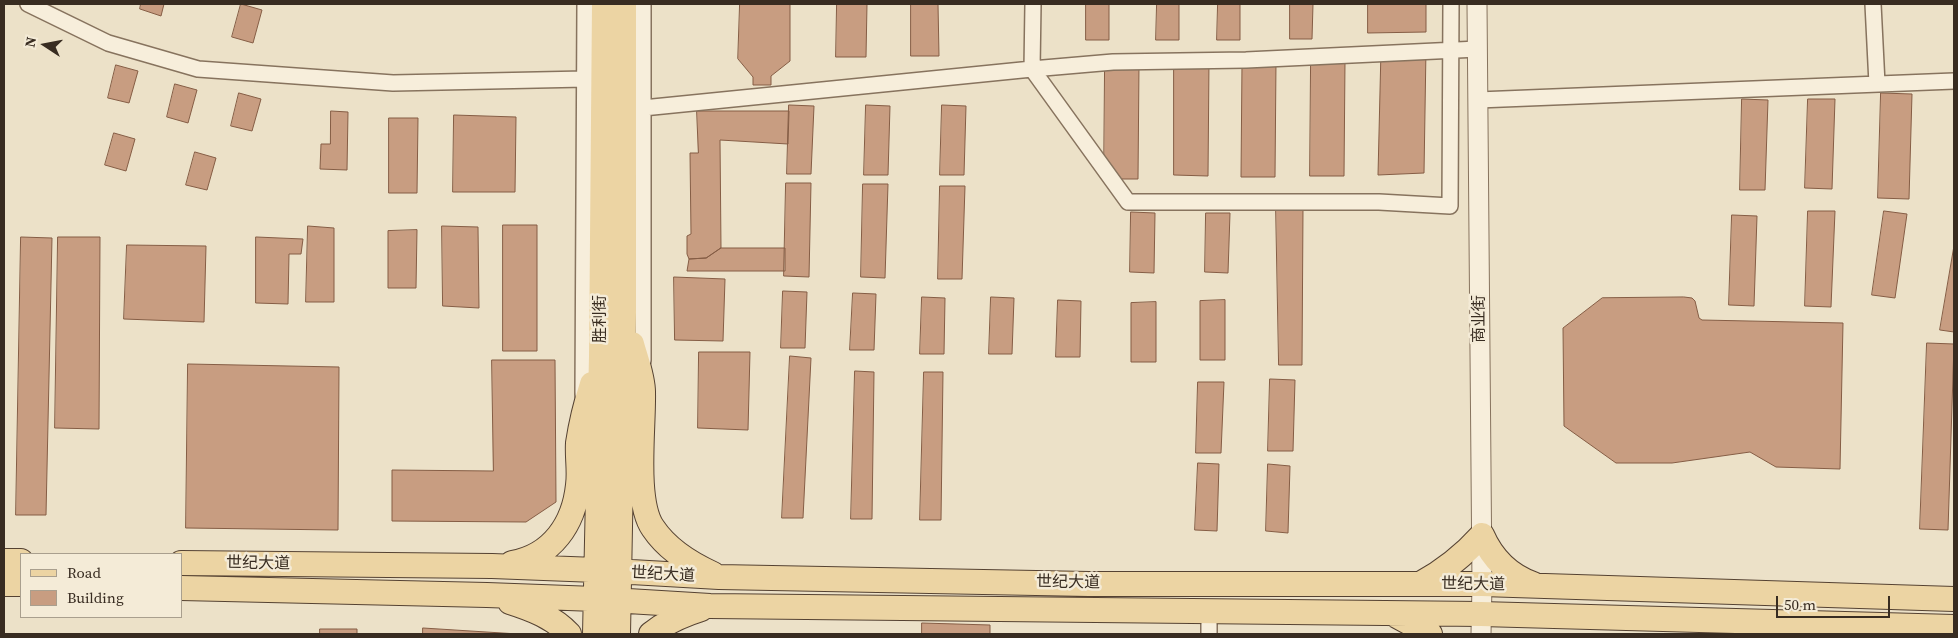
<!DOCTYPE html>
<meta charset="utf-8">
<style>
body{margin:0}
#map{position:relative;width:1958px;height:638px;overflow:hidden;background:#ece1c8;font-family:"Source Serif 4",serif}
canvas{display:block}
.frame{position:absolute;inset:0;border:5px solid #382c21;pointer-events:none}
.legend{position:absolute;left:20px;top:553px;width:162px;height:65px;box-sizing:border-box;background:#f4ebd7;border:1px solid #a99f8e;margin:0;padding:6px 9px;list-style:none;font-size:15px;color:#382c21}
.legend li{display:flex;align-items:center;gap:10px;height:25px}
.legend b{width:25px;border:1px solid #a99f8e}
.north{position:absolute;left:20px;top:20px;width:50px;height:50px;-webkit-text-stroke:4px #f4ebd7;paint-order:stroke;rotate:281deg;font-size:14px;font-weight:700;line-height:20px;text-align:center;color:#382c21}
.north::after{content:'';display:block;margin:auto;width:18px;height:22px;background:#382c21;clip-path:polygon(50% 0,100% 100%,50% 72%,0 100%)}
.scale{position:absolute;left:1776px;top:596px;width:114px;height:22px;box-sizing:border-box;border:2px solid #382c21;border-top:0;padding-left:6px;font-size:15px;line-height:18px;white-space:nowrap;color:#382c21;-webkit-text-stroke:4px #f4ebd7;paint-order:stroke}
</style>
<div id="map">
<canvas width="1958" height="638"></canvas>
<div class="frame"></div>
<ul class="legend">
<li><b style="height:6px;background:#ecd4a3"></b>Road</li>
<li><b style="height:14px;background:#c89d81"></b>Building</li>
</ul>
<div class="north">N</div>
<div class="scale">50 m</div>
</div>
<script>
const g = document.querySelector('canvas').getContext('2d');
g.lineJoin = 'round';
function paint(path, color) {
  g.fillStyle = color;
  g.fill(path, 'evenodd');
}
function strokePath(path, color, width, dash) {
  g.strokeStyle = color;
  g.lineWidth = width;
  g.lineCap = dash ? 'butt' : 'round';
  g.setLineDash(dash || []);
  g.stroke(path);
}
function drawText(font, color, halo, rows, align = 'center') {
  g.font = font + ' "Source Serif 4","Noto Sans SC",serif';
  g.lineWidth = 5;
  g.setLineDash([]);
  g.textBaseline = 'middle';
  g.strokeStyle = halo;
  g.fillStyle = color;
  for (const [text, x, y, turn = 0] of rows) {
    g.save();
    g.translate(x, y);
    g.rotate((+turn || 0) * Math.PI / 180);
    g.textAlign = isNaN(turn) ? turn : align;
    if (halo) g.strokeText(text, 0, 0);
    g.fillText(text, 0, 0);
    g.restore();
  }
}
const building = new Path2D(`
 M 141,4 L 164,4 L 161,16 L 140,9 Z
 M 241,4 L 262,10 L 253,43 L 232,37 Z
 M 740,4 L 790,4 L 790,61 L 771,76 L 771,85 L 753,85 L 753,77 L 738,59 Z
 M 837,4 L 867,4 L 866,57 L 836,57 Z
 M 911,4 L 938,4 L 939,56 L 911,56 Z
 M 1086,4 L 1109,4 L 1109,40 L 1086,40 Z
 M 1157,4 L 1179,4 L 1179,40 L 1156,40 Z
 M 1218,4 L 1240,4 L 1240,40 L 1217,40 Z
 M 1290,4 L 1313,4 L 1312,39 L 1290,39 Z
 M 1368,4 L 1426,4 L 1426,32 L 1368,33 Z
 M 1426,49 L 1424,173 L 1378,175 L 1381,50 Z
 M 1174,60 L 1209,60 L 1208,176 L 1174,175 Z
 M 1311,61 L 1345,61 L 1344,176 L 1310,176 Z
 M 1276,62 L 1275,177 L 1241,177 L 1242,63 Z
 M 1105,64 L 1139,64 L 1138,179 L 1104,179 Z
 M 116,65 L 138,71 L 129,103 L 108,98 Z
 M 175,84 L 197,90 L 188,123 L 167,117 Z
 M 239,93 L 261,99 L 252,131 L 231,126 Z
 M 1881,93 L 1912,94 L 1909,199 L 1878,198 Z
 M 1742,99 L 1768,100 L 1765,190 L 1740,190 Z
 M 1808,99 L 1835,99 L 1832,189 L 1805,188 Z
 M 789,105 L 814,106 L 811,174 L 787,174 Z
 M 866,105 L 890,106 L 888,175 L 864,175 Z
 M 942,105 L 966,106 L 964,175 L 940,175 Z
 M 331,111 L 348,112 L 347,170 L 320,169 L 321,144 L 330,144 Z
 M 697,111 L 789,111 L 788,144 L 720,140 L 721,248 L 706,258 L 689,259 L 687,254 L 687,236 L 691,234 L 690,153 L 698,153 Z
 M 454,115 L 516,117 L 515,192 L 453,192 Z
 M 389,118 L 418,118 L 417,193 L 389,193 Z
 M 114,133 L 135,139 L 126,171 L 105,165 Z
 M 195,152 L 216,158 L 207,190 L 186,185 Z
 M 786,183 L 811,183 L 809,277 L 784,276 Z
 M 863,184 L 888,184 L 885,278 L 861,277 Z
 M 940,186 L 965,186 L 962,279 L 938,279 Z
 M 1276,207 L 1303,208 L 1302,365 L 1279,365 Z
 M 1808,211 L 1835,211 L 1831,307 L 1805,306 Z
 M 1884,211 L 1907,214 L 1895,298 L 1872,295 Z
 M 1131,212 L 1155,213 L 1154,273 L 1130,272 Z
 M 1206,213 L 1230,213 L 1228,273 L 1205,272 Z
 M 1732,215 L 1757,216 L 1754,306 L 1729,305 Z
 M 503,225 L 537,225 L 537,351 L 503,351 Z
 M 308,226 L 334,228 L 334,302 L 306,302 Z
 M 442,226 L 478,227 L 479,308 L 443,306 Z
 M 417,230 L 416,288 L 388,288 L 388,231 Z
 M 21,237 L 52,238 L 46,515 L 16,515 Z
 M 58,237 L 100,237 L 99,429 L 55,428 Z
 M 256,237 L 303,239 L 301,254 L 289,254 L 288,304 L 256,303 Z
 M 127,245 L 206,246 L 204,322 L 124,319 Z
 M 1954,246 L 1954,332 L 1940,330 Z
 M 721,248 L 785,248 L 785,271 L 687,271 L 689,259 L 706,258 Z
 M 674,277 L 725,279 L 723,341 L 675,340 Z
 M 783,291 L 807,292 L 805,348 L 781,348 Z
 M 853,293 L 876,294 L 874,350 L 850,350 Z
 M 922,297 L 945,298 L 944,354 L 920,354 Z
 M 991,297 L 1014,298 L 1012,354 L 989,354 Z
 M 1684,297 L 1692,298 L 1695,301 L 1699,318 L 1702,320 L 1843,323 L 1840,469 L 1776,467 L 1750,452 L 1672,463 L 1616,463 L 1564,426 L 1563,328 L 1602,298 Z
 M 1058,300 L 1081,301 L 1080,357 L 1056,357 Z
 M 1225,300 L 1225,360 L 1200,360 L 1200,301 Z
 M 1156,302 L 1156,362 L 1131,362 L 1131,303 Z
 M 1927,343 L 1954,344 L 1948,530 L 1920,529 Z
 M 699,352 L 750,352 L 748,430 L 698,428 Z
 M 790,356 L 811,358 L 803,518 L 782,518 Z
 M 492,360 L 555,360 L 556,502 L 526,522 L 392,521 L 392,470 L 493,471 Z
 M 188,364 L 339,367 L 338,530 L 186,528 Z
 M 855,371 L 874,372 L 872,519 L 851,519 Z
 M 924,372 L 943,372 L 941,520 L 920,520 Z
 M 1270,379 L 1295,380 L 1293,451 L 1268,451 Z
 M 1198,382 L 1224,382 L 1221,453 L 1196,453 Z
 M 1198,463 L 1219,464 L 1217,531 L 1195,530 Z
 M 1268,464 L 1290,466 L 1288,533 L 1266,531 Z
 M 922,623 L 990,625 L 990,634 L 922,634 Z
 M 423,628 L 518,634 L 423,634 Z
 M 320,629 L 357,629 L 357,634 L 320,634 Z`);
paint(building, '#c89d81');
strokePath(building, '#855d45', 1);
const minor = new Path2D(`
 M 28,4 L 108,43 L 198,69 L 393,83 L 585,79
 M 643,4 L 643,361
 M 1033,4 L 1032,69 L 1128,202 L 1379,202 L 1450,206 L 1451,4
 M 1873,4 L 1877,84
 M 1478,100 L 1954,81
 M 643,108 L 1032,69 L 1113,62 L 1246,60 L 1478,49
 M 583,395 L 585,4
 M 1209,611 L 1209,634`);
const tertiary = new Path2D(`
 M 1477,4 L 1482,584 L 1481,634`);
const primary = new Path2D(`
 M 632,344 C 636,359 643,377 643,392 C 644,427 634,501 653,528 C 667,549 691,564 713,574
 M 4,561 L 21,561
 M 181,563 L 492,566 L 596,570 L 719,577 L 1089,584 L 1482,584 L 1954,599
 M 512,563 C 552,556 574,524 578,485 C 580,471 577,457 578,443 C 581,423 586,403 592,384
 M 4,584 L 21,584
 M 1420,584 C 1444,571 1464,555 1482,535 C 1492,558 1508,575 1533,584
 M 181,588 L 487,595 L 595,599 L 710,606 L 1481,614 L 1954,627
 M 510,602 C 532,609 553,617 569,634
 M 1397,616 L 1430,634
 M 595,634 L 601,356 L 604,4
 M 618,634 L 624,312 L 624,4
 M 651,634 C 666,622 682,615 701,609`);
strokePath(minor, '#87735e', 18);
strokePath(tertiary, '#87735e', 21);
strokePath(primary, '#554232', 26);
strokePath(minor, '#f7eedb', 15);
strokePath(tertiary, '#f7eedb', 19);
strokePath(primary, '#ecd4a3', 24);
drawText('16px', '#382c21', '#f4ebd7', [
 ["胜利街",601,319,-90],
 ["商业街",1480,319,-90],
 ["世纪大道",258,564,1],
 ["世纪大道",663,575,3],
 ["世纪大道",1068,583,1],
 ["世纪大道",1473,585,1]
]);
</script>
